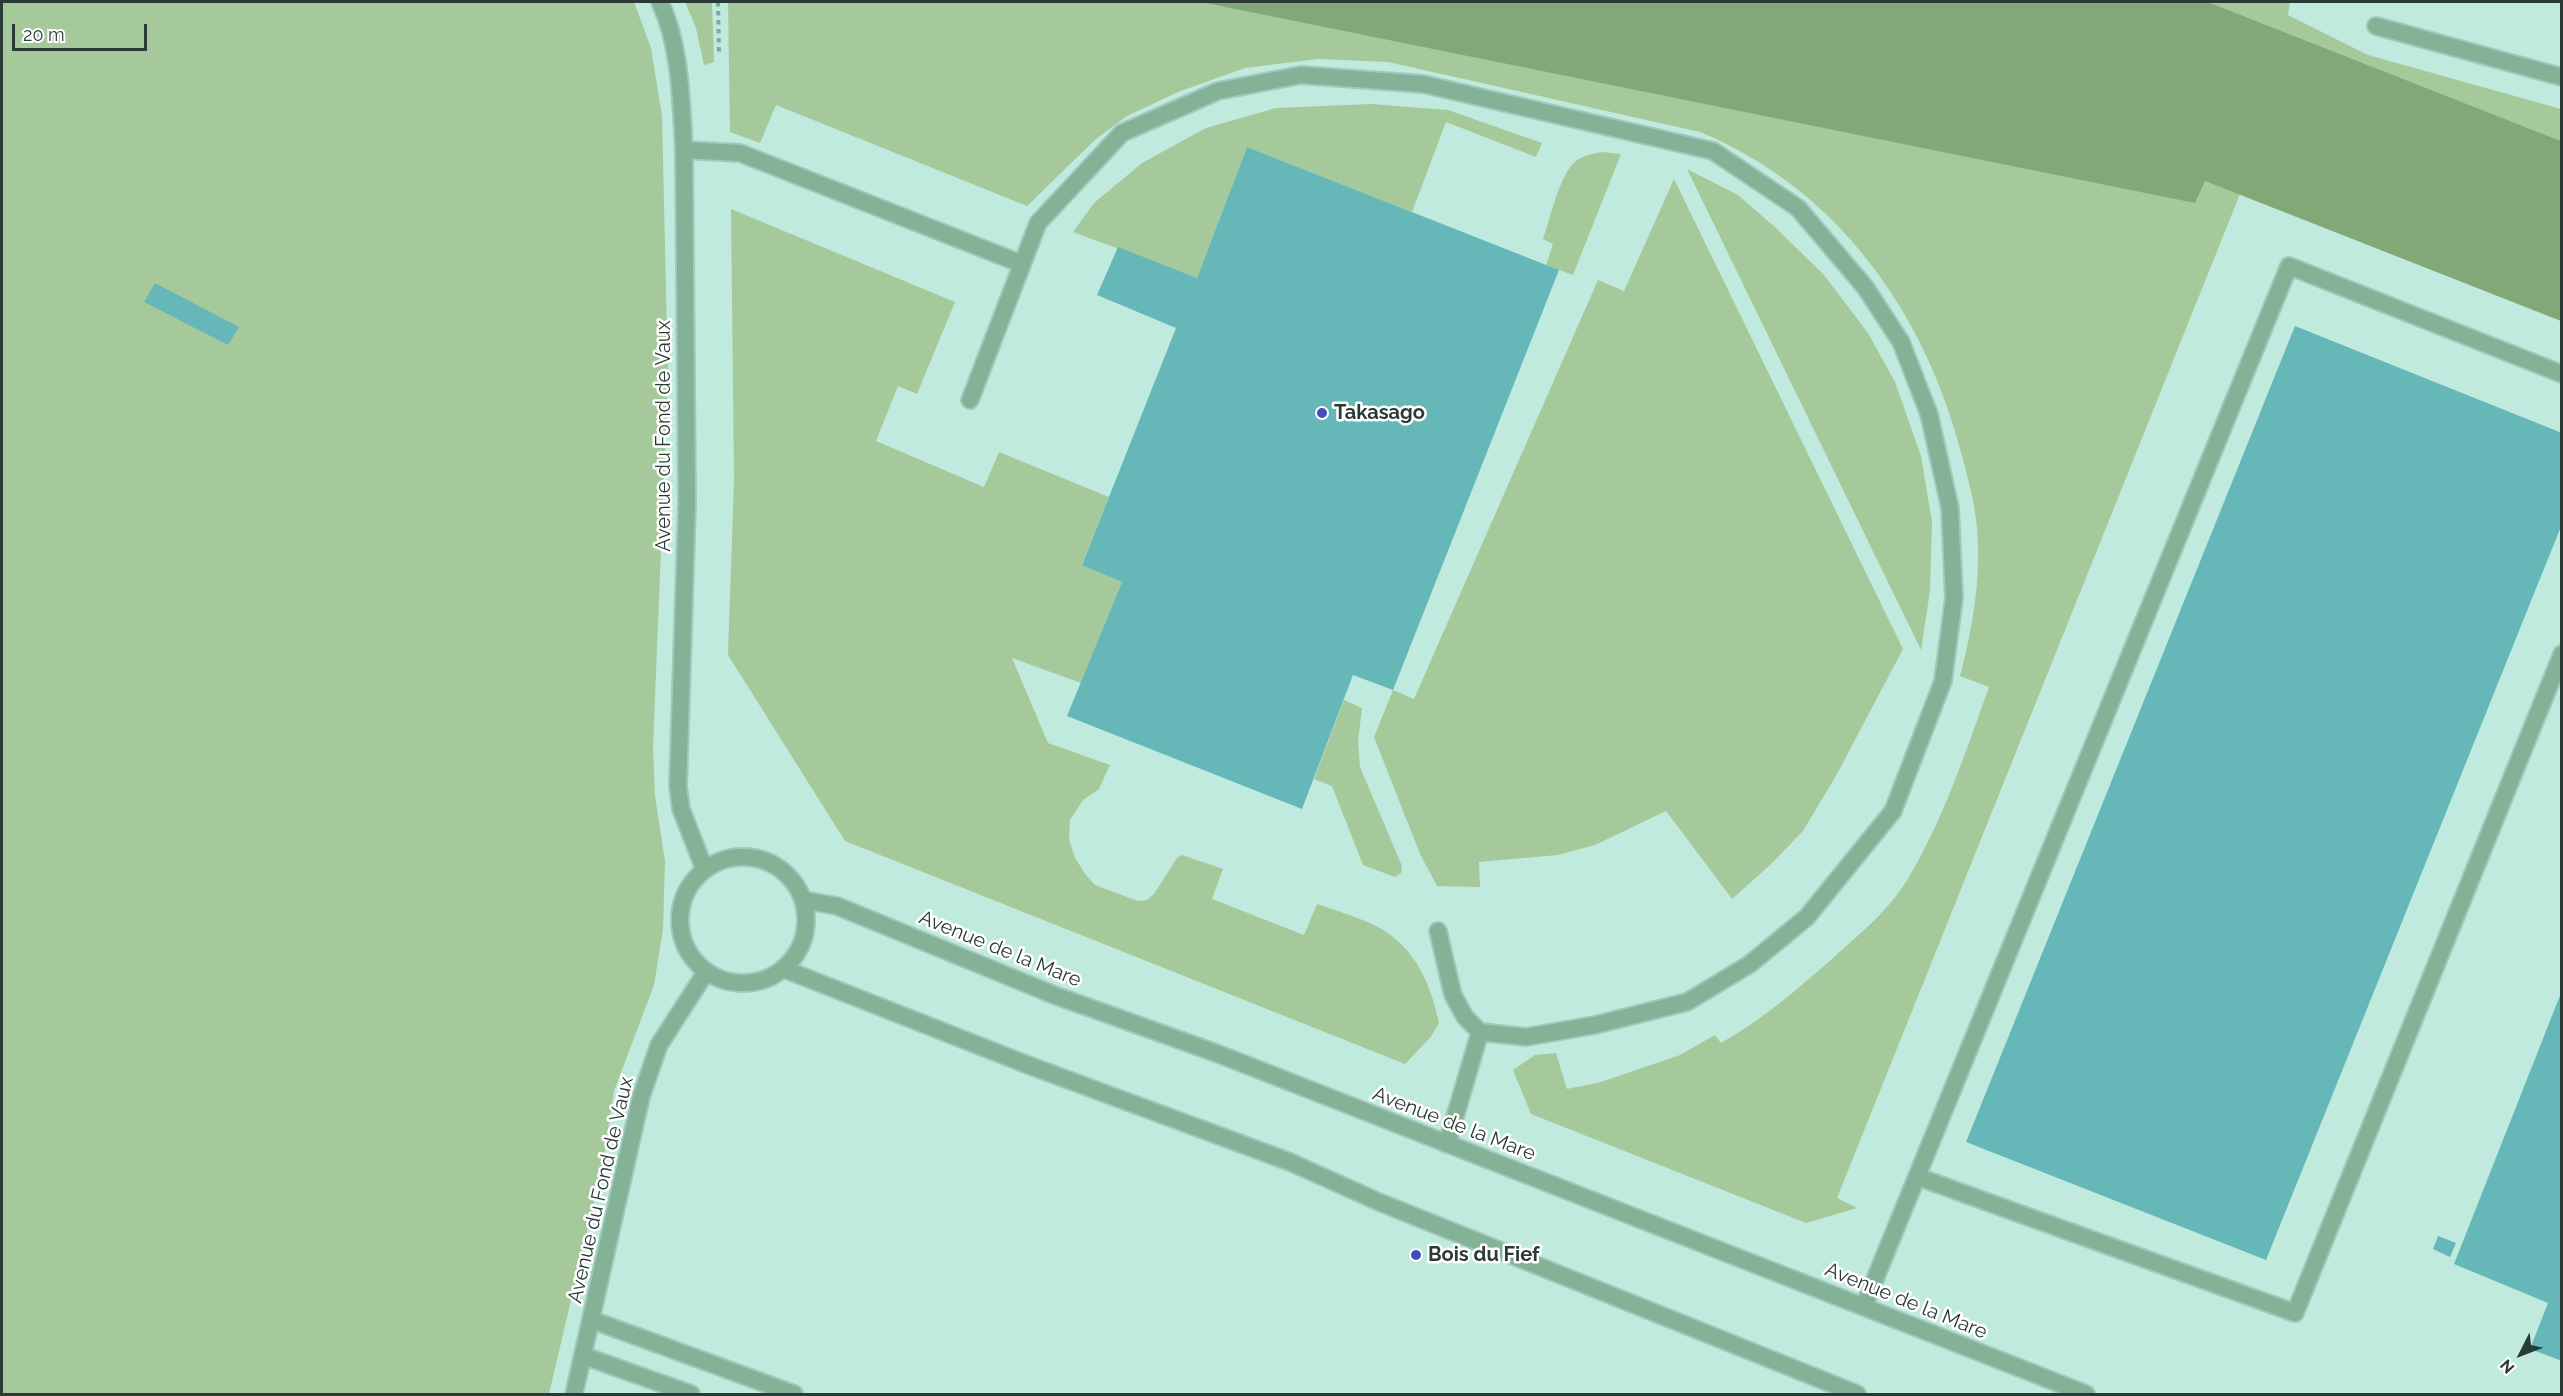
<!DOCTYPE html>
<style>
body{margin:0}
#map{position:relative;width:2563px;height:1396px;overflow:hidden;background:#c1eadf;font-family:Raleway,sans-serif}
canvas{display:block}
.frame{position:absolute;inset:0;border:3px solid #2a3a36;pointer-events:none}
.north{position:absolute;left:2491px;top:1324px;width:60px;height:60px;-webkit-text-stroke:4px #fff;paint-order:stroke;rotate:228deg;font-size:16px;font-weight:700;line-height:24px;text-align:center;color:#2a3a36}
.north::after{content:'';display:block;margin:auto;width:21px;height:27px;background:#2a3a36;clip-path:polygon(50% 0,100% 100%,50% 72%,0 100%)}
.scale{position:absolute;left:12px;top:24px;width:135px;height:27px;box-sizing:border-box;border:3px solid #2a3a36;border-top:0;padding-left:8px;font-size:18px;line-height:21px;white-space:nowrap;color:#2a3a36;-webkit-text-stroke:4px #fff;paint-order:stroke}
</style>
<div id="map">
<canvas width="2563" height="1396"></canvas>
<div class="frame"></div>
<div class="north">N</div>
<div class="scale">20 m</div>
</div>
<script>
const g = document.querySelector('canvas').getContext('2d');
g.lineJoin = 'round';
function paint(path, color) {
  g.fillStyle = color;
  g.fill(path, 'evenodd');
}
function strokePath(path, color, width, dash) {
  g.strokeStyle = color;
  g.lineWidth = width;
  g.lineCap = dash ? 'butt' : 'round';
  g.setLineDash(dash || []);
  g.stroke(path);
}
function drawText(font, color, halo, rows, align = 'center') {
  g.font = font + ' Raleway,sans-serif';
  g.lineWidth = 5;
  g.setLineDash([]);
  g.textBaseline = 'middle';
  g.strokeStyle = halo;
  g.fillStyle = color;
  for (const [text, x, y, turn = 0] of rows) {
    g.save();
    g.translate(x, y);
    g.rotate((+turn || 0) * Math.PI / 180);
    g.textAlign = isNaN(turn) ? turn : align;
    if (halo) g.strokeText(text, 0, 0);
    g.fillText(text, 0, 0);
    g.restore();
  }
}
paint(new Path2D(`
 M 2,2 L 634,2 L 651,48 L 662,116 L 668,376 L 653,747 L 655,796 L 665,861 L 663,929 L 654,985 L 614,1091 L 603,1164 L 549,1394 L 2,1394 Z
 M 685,2 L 712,2 L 714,62 L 704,65 L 696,28 Z
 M 728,2 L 1200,2 L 2194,202 L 2205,181 L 2240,194 L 1837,1198 L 1857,1208 L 1806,1223 L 1531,1114 L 1513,1070 L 1535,1055 L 1556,1053 L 1567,1089 L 1601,1082 L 1680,1055 L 1715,1035 L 1721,1043 C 1763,1019 1798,989 1834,957 C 1861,933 1891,908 1909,877 C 1944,818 1966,751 1989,687 L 1960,676 C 1973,627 1981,579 1977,528 C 1975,504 1968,479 1962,456 C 1926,314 1838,189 1700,132 L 1388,62 L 1318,59 L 1245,68 L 1178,92 L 1127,116 L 1096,139 L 1027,206 L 776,105 L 760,143 L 730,132 Z
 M 2208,2 L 2290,2 L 2288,15 L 2368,55 L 2561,109 L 2561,141 Z
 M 1371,104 L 1448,110 L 1542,143 L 1536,157 L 1446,122 L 1412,212 L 1247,147 L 1197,278 L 1073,232 L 1094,203 L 1142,163 L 1206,128 L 1276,108 Z
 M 1602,152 L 1621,154 L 1573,275 L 1546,265 L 1553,244 L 1543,239 C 1550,219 1560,173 1576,161 C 1584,155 1592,154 1602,152 Z
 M 1687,169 L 1738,195 L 1777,229 L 1824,275 L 1868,333 L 1895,382 L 1921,456 L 1932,522 L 1930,591 L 1921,650 Z
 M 1674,179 L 1903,649 L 1837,774 L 1803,831 L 1770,865 L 1732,899 L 1666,811 L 1595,845 L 1558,855 L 1479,862 L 1480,887 L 1437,886 L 1420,854 L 1374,737 L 1393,690 L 1414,699 L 1598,280 L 1624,291 Z
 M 731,209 L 955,302 L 917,394 L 898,386 L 876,441 L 984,487 L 999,452 L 1109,497 L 1082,564 L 1122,582 L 1081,683 L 1012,658 L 1048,743 L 1110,765 L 1099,789 L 1083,800 L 1070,820 L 1069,839 L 1075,858 L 1086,875 L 1095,885 L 1138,901 L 1147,900 L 1154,894 L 1177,858 L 1182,855 L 1223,869 L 1212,899 L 1304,935 L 1317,904 C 1337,911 1359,917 1378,927 C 1415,947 1431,984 1439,1023 L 1430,1038 L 1405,1064 L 845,841 L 728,655 L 734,479 Z
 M 1344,700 L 1362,708 L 1358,741 L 1360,767 L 1402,866 L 1401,873 L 1395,877 L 1363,865 L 1332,786 L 1314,779 Z`), '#a5c99a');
paint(new Path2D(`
 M 1200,2 L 2208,2 L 2561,141 L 2561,321 L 2205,181 L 2195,203 Z`), '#83a878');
paint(new Path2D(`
 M 1247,147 L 1559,270 L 1393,690 L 1353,675 L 1302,809 L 1067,716 L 1122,582 L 1082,565 L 1176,328 L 1097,295 L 1118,247 L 1197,278 Z
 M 155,283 L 239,327 L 228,345 L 144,302 Z
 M 2295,326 L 2562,433 L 2562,524 L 2266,1260 L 1966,1142 Z
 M 2561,993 L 2562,993 L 2562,1361 L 2530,1349 L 2548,1303 L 2454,1264 Z
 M 2438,1236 L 2456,1243 L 2450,1257 L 2433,1249 Z`), '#66b8b8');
const service = new Path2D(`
 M 2376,26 L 2562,77
 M 684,150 L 740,153 L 1022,264
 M 970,400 L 1038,223 L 1122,133 L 1218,91 L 1301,75 L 1423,84 L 1713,151 L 1798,208 L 1865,287 L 1901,342 L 1929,414 L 1950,508 L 1954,598 L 1943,681 L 1893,811 L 1807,917 L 1750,964 L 1687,1002 L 1595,1025 L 1526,1037 L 1480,1032 L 1465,1017 L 1453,995 L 1438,931
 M 1447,1144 L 1480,1032
 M 1918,1177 L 2295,1313 L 2562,654
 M 1864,1306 L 2289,266 L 2562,374
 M 592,1320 L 794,1394
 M 584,1356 L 691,1394`);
const minor = new Path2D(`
 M 660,2 C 681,47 681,101 684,150 L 687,504 L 678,786 L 681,809 L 704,868`);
const tertiary = new Path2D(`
 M680 920a63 63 0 1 1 126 0a63 63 0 1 1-126 0Z
 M 803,900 L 837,906 L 1054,995 L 1216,1053 L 2086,1394
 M 784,969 L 1028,1065 L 1290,1162 L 1379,1202 L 1857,1394
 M 574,1394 L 641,1097 L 659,1045 L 706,972`);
strokePath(service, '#a3c7bd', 20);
strokePath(minor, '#a3c7bd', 20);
strokePath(tertiary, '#a3c7bd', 20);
strokePath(new Path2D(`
 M 718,2 L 719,52`), '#86a59d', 4, [4.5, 4.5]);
strokePath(service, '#84b296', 16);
strokePath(minor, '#84b296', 16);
strokePath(tertiary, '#84b296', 16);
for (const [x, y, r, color] of [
 [1322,413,6,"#414ec2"],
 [1416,1255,6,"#414ec2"]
]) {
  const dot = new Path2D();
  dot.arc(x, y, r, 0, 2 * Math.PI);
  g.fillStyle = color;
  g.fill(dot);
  strokePath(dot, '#fff', 2);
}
drawText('bold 20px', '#2a3a36', '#fff', [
 ["Takasago",1334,413],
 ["Bois du Fief",1428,1255]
], 'left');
drawText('20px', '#2a3a36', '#fff', [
 ["Avenue du Fond de Vaux",664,436,-90],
 ["Avenue de la Mare",1000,949,22],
 ["Avenue de la Mare",1454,1124,21],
 ["Avenue du Fond de Vaux",601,1190,-77],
 ["Avenue de la Mare",1906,1301,22]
]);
</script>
